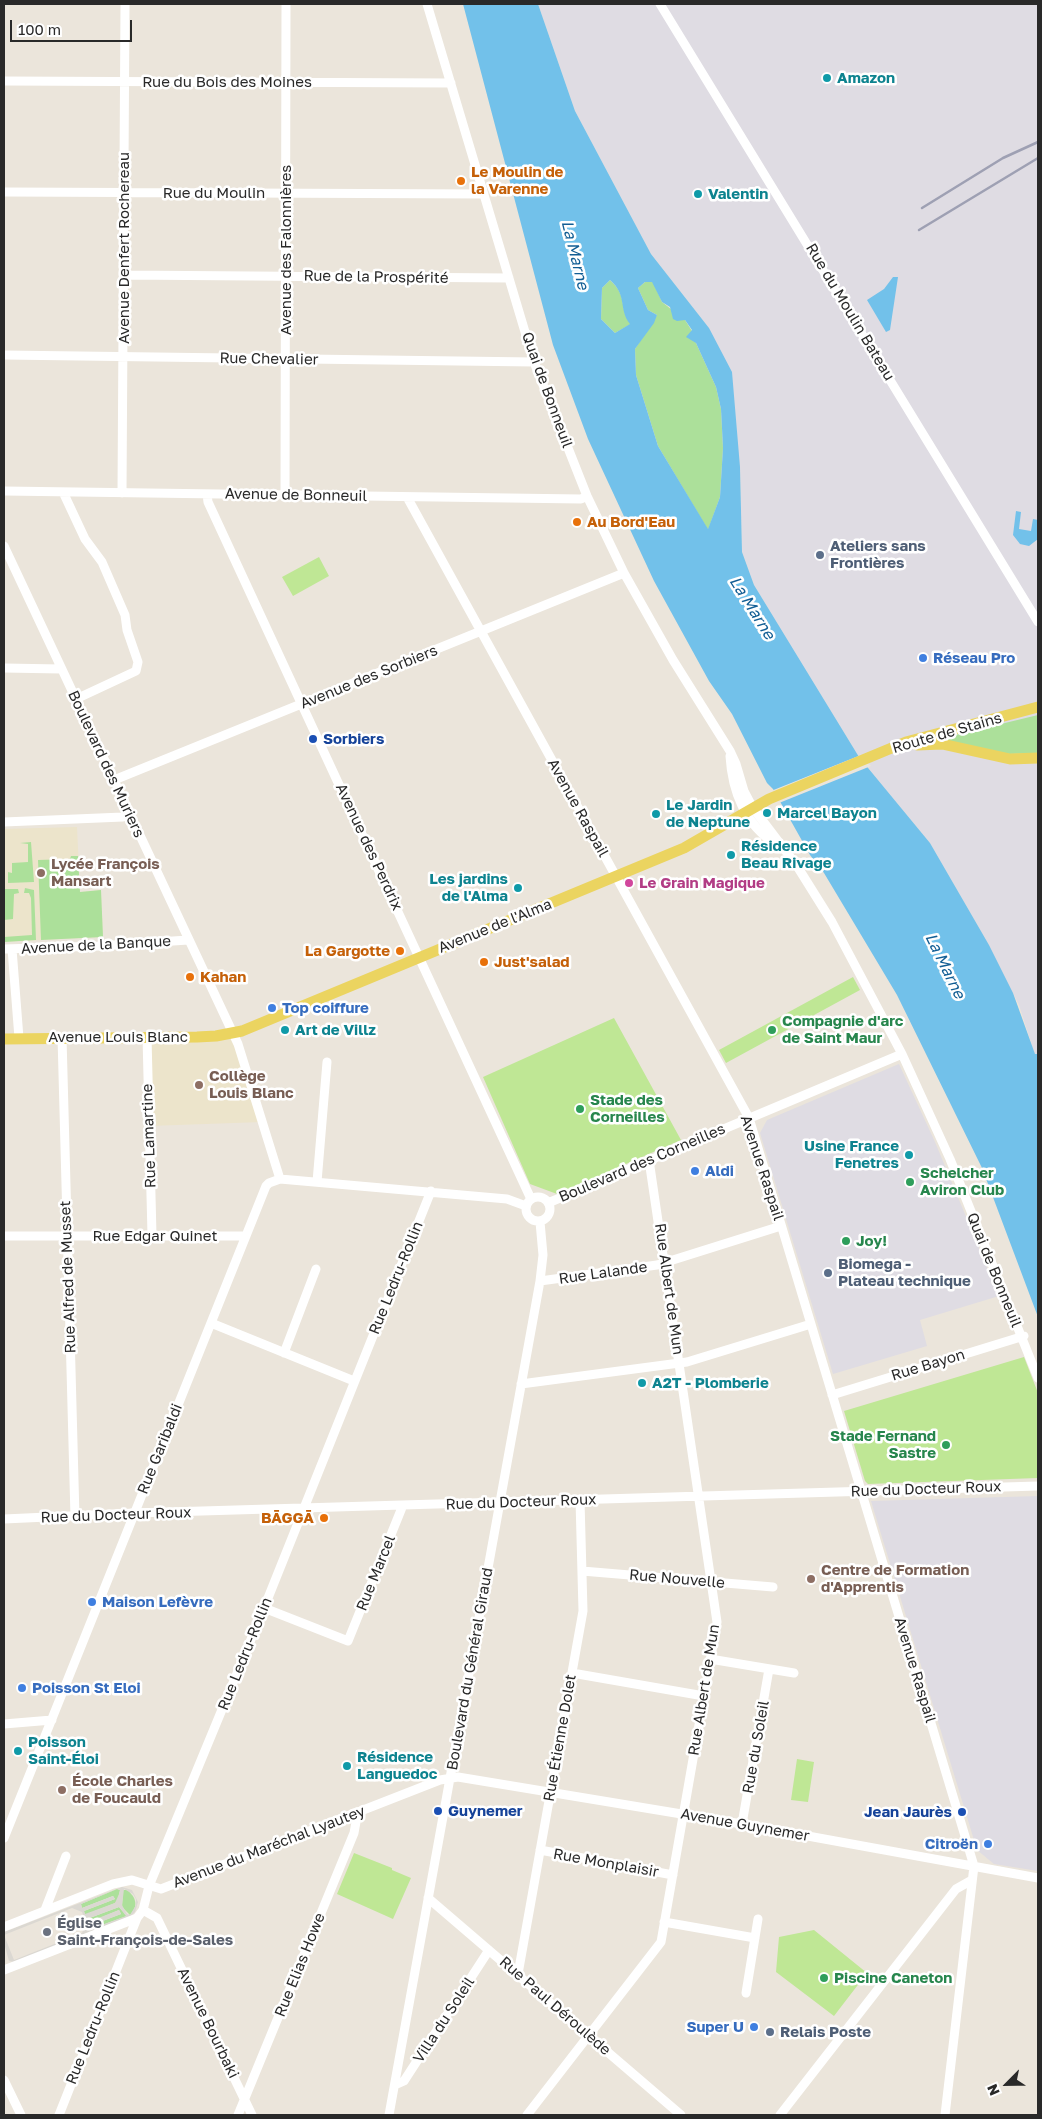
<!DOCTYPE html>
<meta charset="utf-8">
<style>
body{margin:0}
#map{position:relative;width:1042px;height:2119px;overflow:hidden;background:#ebe5db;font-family:"Golos Text",sans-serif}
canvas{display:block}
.frame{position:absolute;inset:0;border:5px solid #292929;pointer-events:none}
.north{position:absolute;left:982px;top:2059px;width:50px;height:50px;-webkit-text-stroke:4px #fff;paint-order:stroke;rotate:247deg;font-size:14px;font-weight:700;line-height:20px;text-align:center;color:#292929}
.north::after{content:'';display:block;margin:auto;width:18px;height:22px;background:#292929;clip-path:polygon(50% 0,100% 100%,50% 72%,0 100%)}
.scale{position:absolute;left:10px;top:20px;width:122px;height:22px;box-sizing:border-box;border:2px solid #292929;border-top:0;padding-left:6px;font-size:15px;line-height:18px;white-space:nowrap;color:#292929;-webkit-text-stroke:4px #fff;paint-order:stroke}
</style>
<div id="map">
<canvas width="1042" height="2119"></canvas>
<div class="frame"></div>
<div class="north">N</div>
<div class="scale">100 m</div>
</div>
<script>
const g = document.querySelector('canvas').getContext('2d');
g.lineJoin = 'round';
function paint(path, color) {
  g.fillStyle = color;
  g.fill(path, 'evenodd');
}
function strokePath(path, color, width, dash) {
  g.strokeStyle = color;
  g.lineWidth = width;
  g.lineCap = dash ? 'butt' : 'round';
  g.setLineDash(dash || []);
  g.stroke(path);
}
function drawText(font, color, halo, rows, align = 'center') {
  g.font = font + ' "Golos Text",sans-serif';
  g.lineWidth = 5;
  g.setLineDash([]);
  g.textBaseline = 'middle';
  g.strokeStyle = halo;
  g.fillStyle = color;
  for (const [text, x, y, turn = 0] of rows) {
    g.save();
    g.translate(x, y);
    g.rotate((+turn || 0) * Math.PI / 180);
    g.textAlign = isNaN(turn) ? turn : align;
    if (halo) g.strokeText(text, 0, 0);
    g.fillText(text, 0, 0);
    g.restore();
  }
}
paint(new Path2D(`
 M 538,4 L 1038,4 L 1038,1054 L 1035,1055 L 1019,1005 L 989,945 L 930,843 L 859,757 L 754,585 L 742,552 L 740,467 L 709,328 L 651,254 L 575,111 Z
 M 899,1064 L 935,1142 L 999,1296 L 920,1320 L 927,1346 L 833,1374 L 760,1133 L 767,1120 Z
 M 1038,1496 L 1038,1871 L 994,1864 L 977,1850 L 871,1501 Z`), '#dfdce3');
paint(new Path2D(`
 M 77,827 L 80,892 L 101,890 L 103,937 L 4,942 L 4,829 Z
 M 233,1033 L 262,1122 L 149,1126 L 147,1037 Z`), '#ece4cb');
paint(new Path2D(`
 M 610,280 C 629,297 618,309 631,324 L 615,333 L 601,319 L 602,288 Z
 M 645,282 L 653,282 L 662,302 L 685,320 L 692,331 L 696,343 L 716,387 L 721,409 L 723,448 L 720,497 L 708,530 L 658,446 L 636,375 L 635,349 L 657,315 L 648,310 L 638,288 Z
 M 1038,715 L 1038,753 L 1009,754 L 939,739 Z
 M 31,842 L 34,882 L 8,883 L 8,872 L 12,873 L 12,863 L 28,862 L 28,844 L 20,843 Z
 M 71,856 L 78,856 L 80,892 L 101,890 L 103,937 L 41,940 L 38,860 L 70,859 Z
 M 25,888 L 34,890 L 36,940 L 4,942 L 4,937 L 32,935 L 31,898 L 29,893 L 24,893 Z
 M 4,889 L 18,889 L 19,893 L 14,894 L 13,919 L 4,920 Z
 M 117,1889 L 120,1890 L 118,1900 L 115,1903 L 85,1915 L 84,1911 L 115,1899 L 113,1896 L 82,1908 L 81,1904 Z
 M 123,1890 L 127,1890 C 136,1897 139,1906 130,1915 L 122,1907 Z
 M 119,1907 L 127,1916 L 91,1929 L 89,1926 L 121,1914 L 119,1910 L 88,1923 L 87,1919 Z`), '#ace09a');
paint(new Path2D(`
 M 319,557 L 329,576 L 293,596 L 282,577 Z
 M 853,977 L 860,990 L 726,1063 L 719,1050 Z
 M 614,1018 L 681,1140 L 557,1194 L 530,1184 L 483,1077 Z
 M 1024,1357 L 1038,1393 L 1038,1478 L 868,1484 L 865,1481 L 844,1411 Z
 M 797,1759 L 814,1762 L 808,1802 L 791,1800 Z
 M 354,1853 L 392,1868 L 392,1870 L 411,1878 L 393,1919 L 337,1894 Z
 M 814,1930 L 867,1973 L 834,2016 L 776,1972 L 779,1937 Z`), '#bfe795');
paint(new Path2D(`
 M 122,1887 L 132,1890 L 138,1902 L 135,1912 L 130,1917 L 14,1962 L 9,1961 L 4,1943 L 4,1935 L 14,1960 L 82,1933 L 86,1923 L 82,1912 L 72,1908 L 4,1935 L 4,1932 ZM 117,1889 L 120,1890 L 119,1894 L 115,1903 L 85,1914 L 84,1911 L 115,1899 L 113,1896 L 82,1908 L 81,1904 ZM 124,1889 L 133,1894 L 136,1899 L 136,1905 L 130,1915 L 127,1914 L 122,1905 ZM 119,1907 L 126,1916 L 91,1929 L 90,1926 L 121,1914 L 119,1910 L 88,1922 L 87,1919 Z`), '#dbd8d2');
paint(new Path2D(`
 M 463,4 L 538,4 L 575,111 L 651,254 L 709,328 L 732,372 L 740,467 L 742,552 L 754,585 L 859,757 L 930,843 L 989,945 L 1013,993 L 1035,1054 L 1038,1054 L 1038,1317 L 982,1168 L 897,995 L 824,873 L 810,855 L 773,789 L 767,783 L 732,714 L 709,681 L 654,581 L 588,439 L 553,345 ZM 610,280 C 628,296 618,309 630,324 L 615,333 L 601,319 L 602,288 ZM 645,282 L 652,282 L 662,302 L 670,307 L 673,319 L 677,321 L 685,320 L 692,330 L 686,337 L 696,343 L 716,387 L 721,409 L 723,448 L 720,497 L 708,529 L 658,446 L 636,375 L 635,349 L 654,323 L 657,315 L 648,310 L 638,288 Z
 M 893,277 L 898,277 L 890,330 L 886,332 L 867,300 L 884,289 Z
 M 1016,511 L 1021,512 L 1019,529 L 1031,531 L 1033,519 L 1038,520 L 1038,539 L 1029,546 L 1020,544 L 1013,535 Z`), '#72c1ea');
paint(new Path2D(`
 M 861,755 L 871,766 L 779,803 L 771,791 Z`), '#ebe5db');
strokePath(new Path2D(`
 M 427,4 L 534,362 L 587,496 L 624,573 L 673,660 L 730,751 L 736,764 L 744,791 L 753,808 L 797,866 L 832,922 L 902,1054 L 950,1159 L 1038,1378
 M 660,4 L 1038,622
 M 4,81 L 451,83
 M 4,192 L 484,194
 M 123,275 L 509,278
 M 4,355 L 534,362
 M 4,491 L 581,499 L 587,496
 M 63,492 L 85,539 L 102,562 L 125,615 L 127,630 L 138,662 L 136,671 L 76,699
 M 122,493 L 125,4
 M 207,494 L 208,502 L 531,1199
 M 285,495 L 286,4
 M 407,497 L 749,1118 L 974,1866 L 945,2115
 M 4,546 L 238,1044 L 280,1179
 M 4,668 L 61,669
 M 730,756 C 732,791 745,825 776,844
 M 114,780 L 624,573
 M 4,822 L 123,817 L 129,814
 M 4,949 L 99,946 L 188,940
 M 12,949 L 19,1038
 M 62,1037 L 75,1517
 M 147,1037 L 152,1235
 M 317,1182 L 327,1062
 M526 1209a12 12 0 1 1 24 0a12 12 0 1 1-24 0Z
 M 548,1203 L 902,1054
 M 4,1236 L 246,1236
 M 540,1281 L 657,1265 L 781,1226
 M 211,1323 L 354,1381
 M 284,1353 L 316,1269
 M 521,1384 L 687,1362 L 811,1324
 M 832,1395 L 1024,1336
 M 4,1519 L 135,1513 L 1038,1486
 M 582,1571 L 773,1587
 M 264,1608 L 348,1641 L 403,1505
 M 710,1659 L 794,1673
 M 572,1673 L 704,1696
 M 4,1724 L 52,1720
 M 742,1824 L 769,1669
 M 4,1838 L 266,1186 L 269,1183 L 280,1179 L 507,1199 L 526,1206
 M 540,1850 L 673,1875
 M 428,1898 L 681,2115
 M 45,1910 L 66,1856
 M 143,1910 L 157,1918 L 252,2115
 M 664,1922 L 755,1938
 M 4,1927 L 113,1884 L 132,1880 L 161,1889 L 440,1780 L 458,1777 L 742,1824 L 1038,1878
 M 4,1970 L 137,1918
 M 518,1974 L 583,1611 L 580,1500
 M 746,1993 L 758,1919
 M 4,2080 L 21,2115
 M 395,2085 L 404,2081 L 489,1950
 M 59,2115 L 137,1918 L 143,1910 L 149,1886 L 264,1608 L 431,1191
 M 238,2115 L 354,1833 L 356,1822 L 354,1813
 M 389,2115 L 540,1281 L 543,1255 L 540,1222
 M 527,2115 L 661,1942 L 717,1622 L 649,1160
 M 780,2115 L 956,1889 L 972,1880`), '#fff', 9);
strokePath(new Path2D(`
 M 917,745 L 942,744 L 1010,759 L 1038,758
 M 4,1039 L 197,1037 L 216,1036 L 242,1031 L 684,848 L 769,799 L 906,742 L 1038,707`), '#ebd460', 11);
strokePath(new Path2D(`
 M 922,208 L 1003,158 L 1038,142
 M 919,230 L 1038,158`), '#9ea0b3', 2.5);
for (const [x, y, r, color] of [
 [827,78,5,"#0f9aa8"],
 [461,181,5,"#e8710a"],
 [698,194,5,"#0f9aa8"],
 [577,522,5,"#e8710a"],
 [820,555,5,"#5c6f8a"],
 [923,658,5,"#3f7fe0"],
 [313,739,5,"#1a4fb4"],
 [767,813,5,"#0f9aa8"],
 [656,814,5,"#0f9aa8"],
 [731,855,5,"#0f9aa8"],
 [41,873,5,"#8d6e63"],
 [629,883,5,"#d1479c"],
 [518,888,5,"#0f9aa8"],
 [400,951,5,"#e8710a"],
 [484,962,5,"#e8710a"],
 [190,977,5,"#e8710a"],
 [272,1008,5,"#3f7fe0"],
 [285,1030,5,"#0f9aa8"],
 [772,1030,5,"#2e9e5b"],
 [199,1085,5,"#8d6e63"],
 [580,1109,5,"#2e9e5b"],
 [909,1155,5,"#0f9aa8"],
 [695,1171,5,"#3f7fe0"],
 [910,1182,5,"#2e9e5b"],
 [846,1241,5,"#2e9e5b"],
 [828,1273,5,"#5c6f8a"],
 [642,1383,5,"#0f9aa8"],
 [946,1445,5,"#2e9e5b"],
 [324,1518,5,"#e8710a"],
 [811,1579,5,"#8d6e63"],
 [92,1602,5,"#3f7fe0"],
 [22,1688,5,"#3f7fe0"],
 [18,1751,5,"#0f9aa8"],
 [347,1766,5,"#0f9aa8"],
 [62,1790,5,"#8d6e63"],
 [438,1811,5,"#1a4fb4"],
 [962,1812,5,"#1a4fb4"],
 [988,1844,5,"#3f7fe0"],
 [47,1932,5,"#6b7280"],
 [824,1978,5,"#2e9e5b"],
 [754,2027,5,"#3f7fe0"],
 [770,2032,5,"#5c6f8a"]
]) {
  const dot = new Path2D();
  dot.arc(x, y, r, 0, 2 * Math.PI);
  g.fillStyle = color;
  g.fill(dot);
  strokePath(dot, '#fff', 2);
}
drawText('bold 15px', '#0d838f', '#fff', [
 ["Amazon",837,78],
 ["Valentin",708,194],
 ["Le Jardin",666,805],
 ["de Neptune",666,822],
 ["Marcel Bayon",777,813],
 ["Résidence",741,846],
 ["Beau Rivage",741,863],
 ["Les jardins",508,879,"right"],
 ["de l'Alma",508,896,"right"],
 ["Art de Villz",295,1030],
 ["Usine France",899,1146,"right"],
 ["Fenetres",899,1163,"right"],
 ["A2T - Plomberie",652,1383],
 ["Poisson",28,1742],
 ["Saint-Éloi",28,1759],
 ["Résidence",357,1757],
 ["Languedoc",357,1774]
], 'left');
drawText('15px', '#292929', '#fff', [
 ["Rue du Bois des Moines",227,82],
 ["Rue du Moulin",214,193],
 ["Avenue Denfert Rochereau",124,248,-90],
 ["Avenue des Falonnières",286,250,-90],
 ["Rue de la Prospérité",376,277,1],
 ["Rue du Moulin Bateau",850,312,59],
 ["Rue Chevalier",269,359,1],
 ["Quai de Bonneuil",547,390,70],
 ["Avenue de Bonneuil",296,495,1],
 ["Avenue des Sorbiers",369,677,-22],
 ["Route de Stains",947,733,-16],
 ["Boulevard des Muriers",106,764,65],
 ["Avenue Raspail",578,808,61],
 ["Avenue des Perdrix",369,847,65],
 ["Avenue de l'Alma",495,926,-22],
 ["Avenue de la Banque",96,945,-3],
 ["Avenue Louis Blanc",118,1037],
 ["Rue Lamartine",149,1136,-92],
 ["Boulevard des Corneilles",642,1163,-23],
 ["Avenue Raspail",762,1168,72],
 ["Rue Edgar Quinet",155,1236],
 ["Quai de Bonneuil",994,1270,68],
 ["Rue Lalande",603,1273,-8],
 ["Rue Alfred de Musset",68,1277,-92],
 ["Rue Ledru-Rollin",396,1278,-68],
 ["Rue Albert de Mun",669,1289,82],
 ["Rue Bayon",928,1365,-17],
 ["Rue Garibaldi",160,1449,-68],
 ["Rue du Docteur Roux",926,1489,-2],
 ["Rue du Docteur Roux",521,1502,-2],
 ["Rue du Docteur Roux",116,1515,-2],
 ["Rue Marcel",376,1573,-68],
 ["Rue Nouvelle",677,1579,5],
 ["Rue Ledru-Rollin",245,1654,-68],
 ["Boulevard du Général Giraud",470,1669,-80],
 ["Avenue Raspail",915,1670,73],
 ["Rue Albert de Mun",704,1690,-81],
 ["Rue Étienne Dolet",560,1738,-80],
 ["Rue du Soleil",756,1747,-80],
 ["Avenue Guynemer",745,1825,10],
 ["Avenue du Maréchal Lyautey",269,1847,-21],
 ["Rue Monplaisir",606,1863,10],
 ["Rue Elias Howe",300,1965,-68],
 ["Rue Paul Déroulède",555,2006,41],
 ["Villa du Soleil",444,2020,-57],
 ["Avenue Bourbaki",208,2023,64],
 ["Rue Ledru-Rollin",93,2028,-68]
]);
drawText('bold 15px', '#c56008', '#fff', [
 ["Le Moulin de",471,172],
 ["la Varenne",471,189],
 ["Au Bord'Eau",587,522],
 ["La Gargotte",390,951,"right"],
 ["Just'salad",494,962],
 ["Kahan",200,977],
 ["BĀGGĀ",314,1518,"right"]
], 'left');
drawText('bold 15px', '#4e5e75', '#fff', [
 ["Ateliers sans",830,546],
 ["Frontières",830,563],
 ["Biomega -",838,1264],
 ["Plateau technique",838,1281],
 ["Relais Poste",780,2032]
], 'left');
drawText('bold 15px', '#366cbe', '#fff', [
 ["Réseau Pro",933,658],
 ["Top coiffure",282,1008],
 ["Aldi",705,1171],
 ["Maison Lefèvre",102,1602],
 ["Poisson St Eloi",32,1688],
 ["Citroën",978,1844,"right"],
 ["Super U",744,2027,"right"]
], 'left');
drawText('bold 15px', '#164399', '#fff', [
 ["Sorbiers",323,739],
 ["Guynemer",448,1811],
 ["Jean Jaurès",952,1812,"right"]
], 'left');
drawText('bold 15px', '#785e54', '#fff', [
 ["Lycée François",51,864],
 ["Mansart",51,881],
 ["Collège",209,1076],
 ["Louis Blanc",209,1093],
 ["Centre de Formation",821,1570],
 ["d'Apprentis",821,1587],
 ["École Charles",72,1781],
 ["de Foucauld",72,1798]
], 'left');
drawText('bold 15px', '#b23c85', '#fff', [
 ["Le Grain Magique",639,883]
], 'left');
drawText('bold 15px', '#27864d', '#fff', [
 ["Compagnie d'arc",782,1021],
 ["de Saint Maur",782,1038],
 ["Stade des",590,1100],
 ["Corneilles",590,1117],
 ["Schelcher",920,1173],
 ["Aviron Club",920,1190],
 ["Joy!",856,1241],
 ["Stade Fernand",936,1436,"right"],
 ["Sastre",936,1453,"right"],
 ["Piscine Caneton",834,1978]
], 'left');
drawText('bold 15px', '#5b616d', '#fff', [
 ["Église",57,1923],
 ["Saint-François-de-Sales",57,1940]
], 'left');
drawText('italic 16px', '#125e94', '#fff', [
 ["La Marne",575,255,76],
 ["La Marne",752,608,58],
 ["La Marne",945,966,64]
]);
</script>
